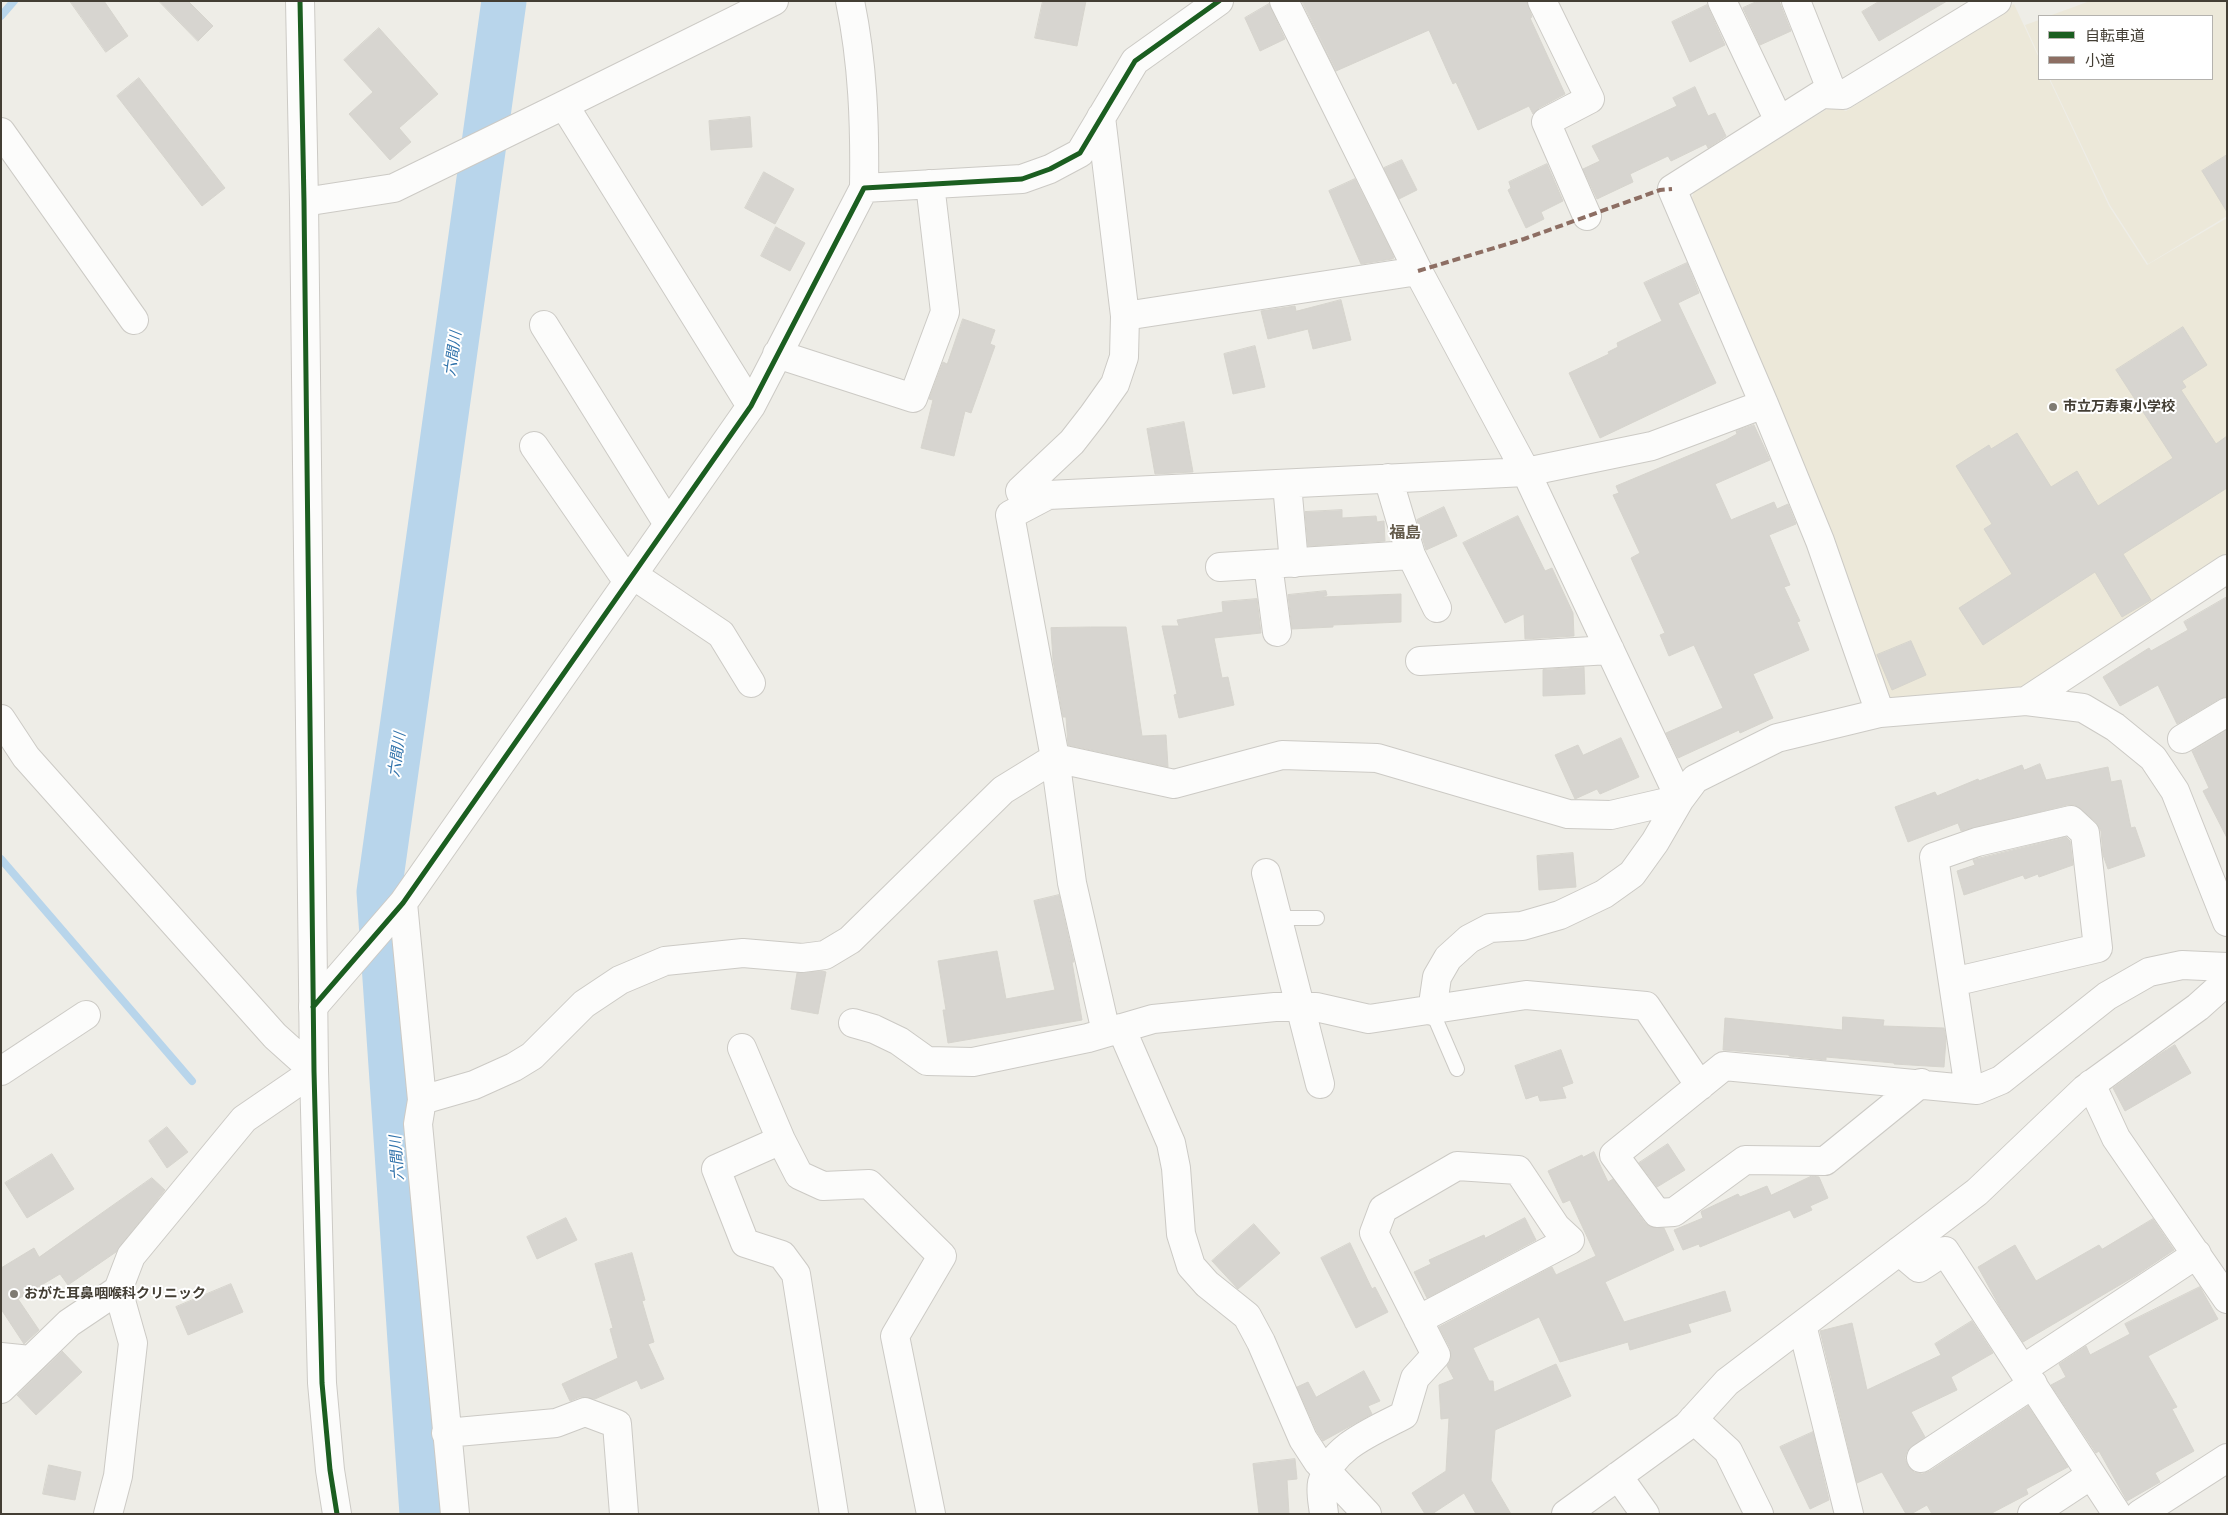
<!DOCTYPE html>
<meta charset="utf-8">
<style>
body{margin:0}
#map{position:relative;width:2228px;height:1515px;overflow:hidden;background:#eeede7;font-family:Roboto,"Noto Sans JP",sans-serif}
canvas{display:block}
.frame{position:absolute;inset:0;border:2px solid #433e34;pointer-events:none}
.legend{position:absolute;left:2038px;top:15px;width:175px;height:65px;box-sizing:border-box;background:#fff;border:1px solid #b4b2ae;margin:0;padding:6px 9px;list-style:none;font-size:15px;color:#433e34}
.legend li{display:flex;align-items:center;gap:10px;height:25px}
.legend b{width:25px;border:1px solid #b4b2ae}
</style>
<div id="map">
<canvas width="2228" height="1515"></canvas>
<div class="frame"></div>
<ul class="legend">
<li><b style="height:6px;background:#1b5e20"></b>自転車道</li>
<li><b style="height:6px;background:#8d6e63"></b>小道</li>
</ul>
</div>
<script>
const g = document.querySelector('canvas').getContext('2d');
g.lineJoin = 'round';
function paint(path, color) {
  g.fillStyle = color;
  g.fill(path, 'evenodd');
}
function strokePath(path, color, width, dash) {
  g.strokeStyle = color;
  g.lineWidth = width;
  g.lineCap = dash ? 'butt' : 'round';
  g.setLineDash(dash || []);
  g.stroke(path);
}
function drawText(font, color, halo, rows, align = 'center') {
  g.font = font + ' Roboto,"Noto Sans JP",sans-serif';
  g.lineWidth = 4;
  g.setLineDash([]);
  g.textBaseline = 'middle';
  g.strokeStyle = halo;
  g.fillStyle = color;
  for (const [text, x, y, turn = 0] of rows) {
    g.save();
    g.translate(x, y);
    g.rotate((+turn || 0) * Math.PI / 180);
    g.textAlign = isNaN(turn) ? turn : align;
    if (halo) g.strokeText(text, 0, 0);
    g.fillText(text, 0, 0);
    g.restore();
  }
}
paint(new Path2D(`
 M 2090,1 L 2227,1 L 2227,216 L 2148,264 L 2110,205 L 2050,79 L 2212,79 L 2212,16 L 2049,16 Z
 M 2014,4 L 2039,58 L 2039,79 L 2049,79 L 2109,206 L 2147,265 L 2227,218 L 2227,556 L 2022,690 L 1885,699 L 1690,203 L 1694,192 L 1832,106 L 1846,111 Z
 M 2039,20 L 2039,56 L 2025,25 Z`), '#ece8d9');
strokePath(new Path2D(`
 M 1,16 L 14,1
 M 1,859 L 192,1081`), '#b8d5eb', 8);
strokePath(new Path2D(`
 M 422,1514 L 379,892 L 504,1`), '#b8d5eb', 45);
const building = new Path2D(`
 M 70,1 L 104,1 L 128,36 L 106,52 Z
 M 159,1 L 188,1 L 213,26 L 198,41 Z
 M 1043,1 L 1086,1 L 1077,46 L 1035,38 Z
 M 1302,1 L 1527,1 L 1532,17 L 1530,18 L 1565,94 L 1539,108 L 1533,114 L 1529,106 L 1478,130 L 1456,82 L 1453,84 L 1429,30 L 1336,71 Z
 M 1758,1 L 1779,1 L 1791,31 L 1760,45 L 1743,8 Z
 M 1880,1 L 1947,1 L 1879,41 L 1862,12 Z
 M 1269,4 L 1285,39 L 1260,51 L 1245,18 Z
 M 1707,5 L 1725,45 L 1690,62 L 1672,22 Z
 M 379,28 L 438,94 L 399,128 L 411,142 L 390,160 L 349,114 L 373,92 L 344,60 Z
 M 139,78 L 225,188 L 202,206 L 117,96 Z
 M 1695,87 L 1708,116 L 1715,113 L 1726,136 L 1708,148 L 1706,144 L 1671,161 L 1668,156 L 1630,174 L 1633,182 L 1597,199 L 1583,169 L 1600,161 L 1592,146 L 1677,106 L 1673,98 Z
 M 750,117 L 752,147 L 711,150 L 709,121 Z
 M 2227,155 L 2227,212 L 2202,171 Z
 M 1402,160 L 1417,190 L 1399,199 L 1384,168 Z
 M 1547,164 L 1563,201 L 1541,212 L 1544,219 L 1526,228 L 1508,190 L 1511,188 L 1509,182 Z
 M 764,172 L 794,189 L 775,224 L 745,208 Z
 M 1355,179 L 1392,253 L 1394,258 L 1392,259 L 1361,264 L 1329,191 Z
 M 776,227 L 805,243 L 790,271 L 761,256 Z
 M 1687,263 L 1699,293 L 1678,303 L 1716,383 L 1600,438 L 1569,373 L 1609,354 L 1608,352 L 1618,347 L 1617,343 L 1662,321 L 1644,283 Z
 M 1341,300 L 1351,340 L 1313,349 L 1308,329 L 1268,339 L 1261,311 L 1295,306 L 1296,311 Z
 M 963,319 L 995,330 L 990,344 L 995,346 L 971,413 L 965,411 L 954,456 L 921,448 L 933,400 L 929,399 L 943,362 L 947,364 Z
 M 2183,327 L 2207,365 L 2182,381 L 2186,387 L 2181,390 L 2216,444 L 2227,436 L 2227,488 L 2123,554 L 2151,600 L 2122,617 L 2095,572 L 1983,645 L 1959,608 L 2012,574 L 1984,529 L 1992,524 L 1956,466 L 1989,445 L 1991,449 L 2017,433 L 2051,487 L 2077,471 L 2098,506 L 2173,458 L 2116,370 Z
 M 1255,346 L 1265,387 L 1233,394 L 1224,354 Z
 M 1184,422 L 1193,472 L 1155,474 L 1147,429 Z
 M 1754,425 L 1770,460 L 1715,484 L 1731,520 L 1774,502 L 1777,509 L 1788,504 L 1796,524 L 1769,535 L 1790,585 L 1784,587 L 1800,621 L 1797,622 L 1809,650 L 1753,674 L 1773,718 L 1740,733 L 1739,730 L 1678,758 L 1666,733 L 1723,708 L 1694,645 L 1669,656 L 1660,635 L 1665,633 L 1631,558 L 1640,553 L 1613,495 L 1619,493 L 1616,486 L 1726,440 L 1737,434 L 1736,431 Z
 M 1444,507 L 1457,536 L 1426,550 L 1417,520 Z
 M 1342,510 L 1342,518 L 1376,516 L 1377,522 L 1384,521 L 1385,541 L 1308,546 L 1305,512 Z
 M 1518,516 L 1545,571 L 1552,568 L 1573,613 L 1574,636 L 1525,639 L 1524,614 L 1505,623 L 1463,543 Z
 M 1326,591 L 1327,595 L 1322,597 L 1401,594 L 1401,622 L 1333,625 L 1333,627 L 1292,629 L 1288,595 Z
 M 2227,597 L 2227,696 L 2219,699 L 2177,724 L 2158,685 L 2120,706 L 2103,677 L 2149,648 L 2151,651 L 2188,630 L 2184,622 Z
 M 1257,599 L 1261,633 L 1214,638 L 1222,678 L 1228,677 L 1234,705 L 1179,718 L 1174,695 L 1177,694 L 1162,626 L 1179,626 L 1177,620 L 1223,612 L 1222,602 Z
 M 1091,627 L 1126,627 L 1142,736 L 1166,735 L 1168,767 L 1068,745 L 1066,717 L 1063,717 L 1053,660 L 1051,628 Z
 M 1911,641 L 1926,675 L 1892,690 L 1877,655 Z
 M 1584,667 L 1585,694 L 1543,696 L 1543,670 Z
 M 2227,730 L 2227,838 L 2203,791 L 2209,788 L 2192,751 Z
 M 1621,738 L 1639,777 L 1600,794 L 1597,789 L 1575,799 L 1555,755 L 1578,745 L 1583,755 Z
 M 2040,764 L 2046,780 L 2108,767 L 2111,782 L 2121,780 L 2131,828 L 2135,827 L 2145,856 L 2108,869 L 2103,855 L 2101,831 L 2096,822 L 2075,805 L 2067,805 L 1961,831 L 1958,823 L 1908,842 L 1895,807 L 1935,792 L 1937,796 L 1978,779 L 1979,781 L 2022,765 L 2024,770 Z
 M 2066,837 L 2070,841 L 2073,865 L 2039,877 L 2038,874 L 2025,879 L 2023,875 L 1964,895 L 1957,871 L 1975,865 L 1973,860 Z
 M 1573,853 L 1576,887 L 1539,890 L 1537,856 Z
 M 1059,895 L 1074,962 L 1072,962 L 1082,1020 L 948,1043 L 943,1010 L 946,1010 L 938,961 L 997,951 L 1006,999 L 1055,990 L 1034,901 Z
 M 822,971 L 826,972 L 818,1014 L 791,1009 L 797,973 Z
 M 1843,1017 L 1884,1020 L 1883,1026 L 1944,1028 L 1946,1039 L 1944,1067 L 1894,1064 L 1894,1063 L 1826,1057 L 1826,1060 L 1789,1056 L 1789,1055 L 1723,1050 L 1725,1018 L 1842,1030 Z
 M 2175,1045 L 2191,1073 L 2125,1111 L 2113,1088 L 2160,1054 Z
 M 1561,1050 L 1573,1083 L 1562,1087 L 1566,1098 L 1540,1101 L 1538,1095 L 1526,1099 L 1515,1066 Z
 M 167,1127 L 188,1152 L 167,1168 L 149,1141 Z
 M 1668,1144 L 1685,1170 L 1657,1187 L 1639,1163 Z
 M 1594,1152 L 1608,1182 L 1613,1179 L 1645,1223 L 1651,1227 L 1664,1228 L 1674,1250 L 1605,1282 L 1624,1322 L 1725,1291 L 1731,1311 L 1688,1324 L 1691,1332 L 1630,1350 L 1628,1342 L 1560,1362 L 1539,1317 L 1473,1348 L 1489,1381 L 1493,1381 L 1494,1392 L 1556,1364 L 1571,1396 L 1495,1430 L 1491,1480 L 1511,1514 L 1476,1514 L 1464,1493 L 1432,1514 L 1425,1514 L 1412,1493 L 1446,1471 L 1449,1418 L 1441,1419 L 1439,1385 L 1454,1379 L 1447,1366 L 1451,1358 L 1450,1348 L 1439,1327 L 1552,1267 L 1556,1275 L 1596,1256 L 1570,1200 L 1563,1203 L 1548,1171 L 1582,1155 L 1583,1157 Z
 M 52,1154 L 74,1189 L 27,1218 L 5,1183 Z
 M 1812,1176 L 1819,1177 L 1828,1198 L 1810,1206 L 1812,1210 L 1794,1218 L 1790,1210 L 1700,1247 L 1699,1244 L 1683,1250 L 1674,1230 L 1703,1218 L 1701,1212 L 1702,1211 L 1738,1194 L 1740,1197 L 1767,1186 L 1771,1195 Z
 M 152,1178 L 165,1190 L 116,1252 L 68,1285 L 60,1274 L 18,1299 L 39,1330 L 24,1344 L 1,1309 L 1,1268 L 34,1248 L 39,1257 Z
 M 566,1218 L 577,1240 L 537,1259 L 527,1237 Z
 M 1525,1218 L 1536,1240 L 1427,1298 L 1414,1272 L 1431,1264 L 1429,1260 L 1484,1235 L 1485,1238 Z
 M 2153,1219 L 2174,1250 L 2135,1276 L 2023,1342 L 2000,1307 L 1978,1267 L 2015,1245 L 2036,1281 L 2099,1245 L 2102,1249 Z
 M 1254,1224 L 1280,1253 L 1238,1289 L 1212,1261 Z
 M 1350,1243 L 1372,1289 L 1375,1287 L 1388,1312 L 1356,1328 L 1321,1258 Z
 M 632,1253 L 645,1300 L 642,1301 L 654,1342 L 648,1344 L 664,1379 L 641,1389 L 637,1380 L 595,1399 L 580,1397 L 570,1401 L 562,1384 L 618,1358 L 610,1329 L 613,1328 L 595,1264 Z
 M 231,1284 L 243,1312 L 188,1335 L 176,1307 Z
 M 2200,1287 L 2218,1319 L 2148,1356 L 2177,1407 L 2172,1409 L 2194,1451 L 2155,1473 L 2160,1482 L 2127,1501 L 2099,1451 L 2096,1453 L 2051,1385 L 2066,1377 L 2059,1364 L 2086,1346 L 2090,1355 L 2130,1334 L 2125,1324 Z
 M 1972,1321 L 1993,1353 L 1951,1377 L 1957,1390 L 1911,1412 L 1925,1437 L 1907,1451 L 1905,1458 L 1908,1466 L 1914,1472 L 1922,1474 L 1930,1471 L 2028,1406 L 2068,1467 L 2026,1489 L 2028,1494 L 1990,1514 L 1932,1514 L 1927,1505 L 1911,1514 L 1906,1514 L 1882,1472 L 1857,1483 L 1820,1331 L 1852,1323 L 1867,1390 L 1941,1355 L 1935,1344 Z
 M 62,1351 L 82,1372 L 36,1415 L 17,1395 Z
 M 1364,1371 L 1380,1401 L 1368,1406 L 1372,1414 L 1323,1441 L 1317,1432 L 1297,1387 L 1308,1382 L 1316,1397 Z
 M 1813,1432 L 1829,1500 L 1810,1509 L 1780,1447 Z
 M 1295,1459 L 1297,1479 L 1287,1480 L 1289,1514 L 1259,1514 L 1253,1464 Z
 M 49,1465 L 81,1472 L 75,1500 L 43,1494 Z`);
paint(building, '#d7d5d0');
strokePath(building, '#d6d4cd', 1);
const service = new Path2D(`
 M 1278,918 L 1317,918
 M 1432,1011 L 1457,1069`);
const minor = new Path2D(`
 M 850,1 C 863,64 865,125 864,188
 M 1284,1 L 1418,271 L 1526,472 L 1680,799
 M 1542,1 L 1590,99 L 1546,122 L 1587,216
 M 1722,1 L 1779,121
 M 1796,1 L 1833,94
 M 1,132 L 134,320
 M 304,202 L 394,188 L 564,105
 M 1125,316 L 1418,271
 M 544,325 L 668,524
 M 777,354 L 913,398 L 945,312 L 930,184
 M 751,406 L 564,105 L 774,1
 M 534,446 L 628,582
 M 1388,478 L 1411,555 L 1437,608
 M 1287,484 L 1294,563
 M 1027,506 L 1020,491 L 1072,442 L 1093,415 L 1115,384 L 1124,357 L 1125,316 L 1101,117
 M 1268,564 L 1277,632
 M 1220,567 L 1411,555
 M 633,575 L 721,634 L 751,683
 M 1420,661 L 1610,650
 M 2026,701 L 2227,569
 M 1880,713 L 1820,541 L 1764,404 L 1672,189 L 1822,94 L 1843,95 L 1997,1
 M 2182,739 L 2227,712
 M 1266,873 L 1320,1084
 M 403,903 L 422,1100 L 418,1124 L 455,1514
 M 1953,982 L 2098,948 L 2085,833 L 2071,820 L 1977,842 L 1934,857 L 1969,1089
 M 313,1007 L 403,903 L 751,406 L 864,188 L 1022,179 L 1050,169 L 1080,153 L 1135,61 L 1219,1
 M 1432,1011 L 1437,977 L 1448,958 L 1469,939 L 1490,928 L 1522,926 L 1560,915 L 1604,894 L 1632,874 L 1655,842 L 1680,799 L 1695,779 L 1777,738 L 1880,713 L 2026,701 L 2083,708 L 2115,727 L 2153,758 L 2175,791 L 2227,922
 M 853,1023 L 874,1029 L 899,1041 L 927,1061 L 973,1062 L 1088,1038 L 1153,1019 L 1275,1007 L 1316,1007 L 1369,1019 L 1526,995 L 1646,1006 L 1700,1086
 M 1121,1028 L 1171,1143 L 1176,1168 L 1181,1234 L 1191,1266 L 1207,1284 L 1247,1316 L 1261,1342 L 1303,1439 L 1318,1462 L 1367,1514
 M 1106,1032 L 1072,883 L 1055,758 L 1010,515 L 1048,495 L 1526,472 L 1652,446 L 1764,404
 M 742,1048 L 781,1140 L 799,1175 L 823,1186 L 869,1184 L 942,1256 L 895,1336 L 931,1514
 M 1,1071 L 86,1015
 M 1921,1083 L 1825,1161 L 1745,1160 L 1674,1212 L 1657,1213 L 1614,1155 L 1724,1066 L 1977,1090 L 2001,1080 L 2107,996 L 2149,972 L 2182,965 L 2227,967
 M 2091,1084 L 2116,1138 L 2227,1299
 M 422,1100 L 474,1085 L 514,1067 L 532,1056 L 584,1004 L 620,980 L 665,961 L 743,953 L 802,958 L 825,955 L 850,940 L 1003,790 L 1055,758 L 1174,784 L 1282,755 L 1377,758 L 1568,814 L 1611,815 L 1680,799
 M 781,1140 L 716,1169 L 745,1243 L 782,1255 L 796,1274 L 834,1514
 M 1899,1251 L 1919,1268 L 1945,1251 L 2117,1514
 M 1802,1325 L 1849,1514
 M 1,1357 L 30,1360
 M 2023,1369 L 2197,1254
 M 1,1389 L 69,1323 L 118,1290
 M 1693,1419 L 1728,1451 L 1759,1514
 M 446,1433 L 556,1423 L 585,1412 L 617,1424 L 624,1514
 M 1921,1458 L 2033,1384
 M 1618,1476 L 1645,1514
 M 108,1514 L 118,1476 L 133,1343 L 118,1290 L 131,1256 L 244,1119 L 314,1071
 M 1324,1514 C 1323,1504 1320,1492 1322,1483 C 1332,1446 1374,1431 1404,1415 L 1415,1378 L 1436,1355 L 1374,1233 L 1383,1209 L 1457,1166 L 1518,1170 L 1556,1227 L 1570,1240 L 1418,1320
 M 1566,1514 L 1687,1426 L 1727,1382 L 1977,1192 L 2085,1089 L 2198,1007 L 2227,981
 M 2032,1514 L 2091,1475
 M 2140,1514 L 2227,1458`);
const tertiary = new Path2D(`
 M 300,1 L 304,202 L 314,1071 L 322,1383 L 330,1470 L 337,1514
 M 1,719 L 26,757 L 275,1036 L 314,1071`);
strokePath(service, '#cccac5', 16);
strokePath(minor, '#cccac5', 30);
strokePath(tertiary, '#cccac5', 30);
strokePath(service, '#fcfcfb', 14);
strokePath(minor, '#fcfcfb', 28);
strokePath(tertiary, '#fcfcfb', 28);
strokePath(new Path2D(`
 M 1418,271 L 1524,239 L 1660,190 L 1672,189`), '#8d6e63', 4, [8, 4]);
strokePath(new Path2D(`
 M 300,1 L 304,202 L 314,1071 L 322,1383 L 330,1470 L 337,1514
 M 313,1007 L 403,903 L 751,406 L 864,188 L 1022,179 L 1050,169 L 1080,153 L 1135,61 L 1219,1`), '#1b5e20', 5);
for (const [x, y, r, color] of [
 [2053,407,5,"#7f7b73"],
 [14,1294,5,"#7f7b73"]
]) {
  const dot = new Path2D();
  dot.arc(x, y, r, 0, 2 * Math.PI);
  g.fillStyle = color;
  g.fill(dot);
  strokePath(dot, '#fff', 2);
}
drawText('bold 14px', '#433e34', '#fff', [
 ["市立万寿東小学校",2063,407],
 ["おがた耳鼻咽喉科クリニック",24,1294]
], 'left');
drawText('italic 15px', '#3173ab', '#fff', [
 ["六間川",454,354,-82],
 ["六間川",398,755,-82],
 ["六間川",398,1158,-94]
]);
drawText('bold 16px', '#655c4c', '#fff', [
 ["福島",1405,534]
]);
</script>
